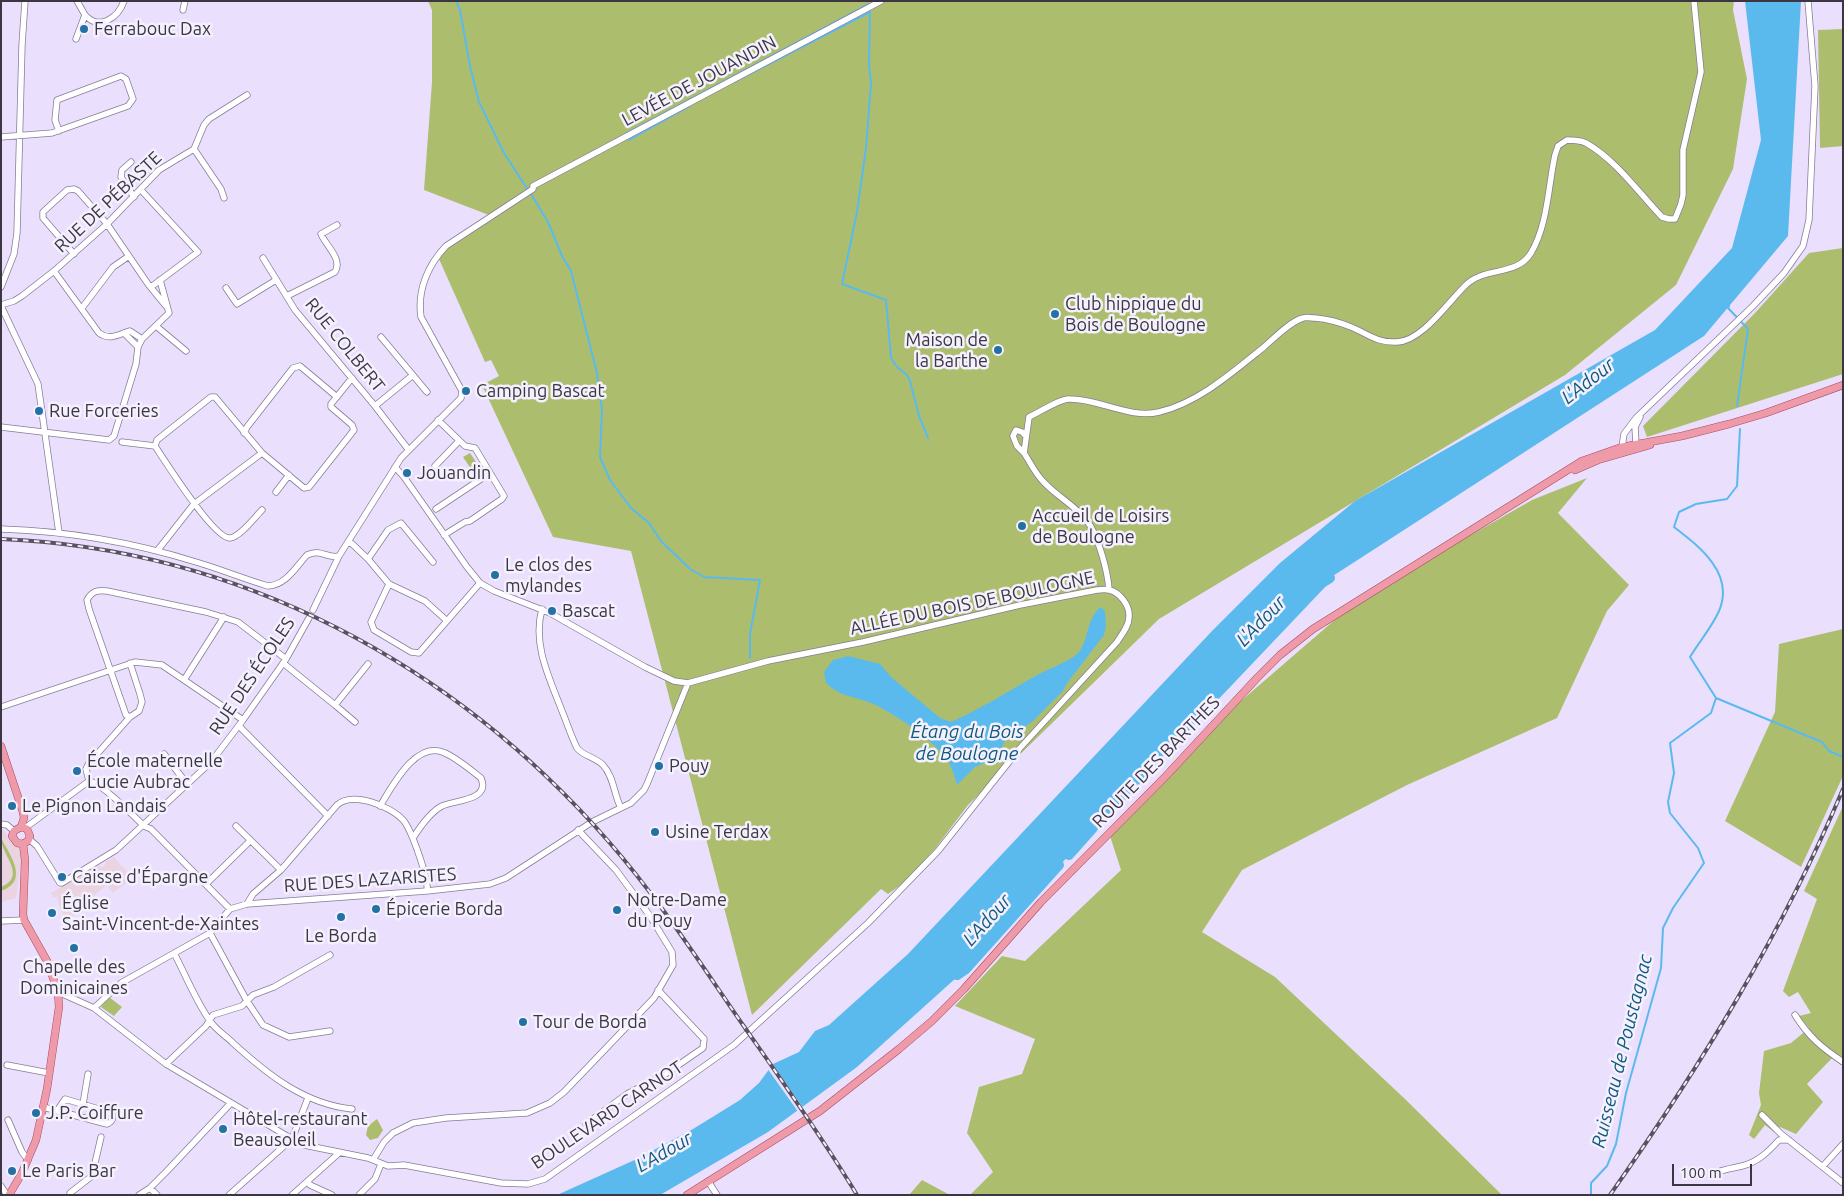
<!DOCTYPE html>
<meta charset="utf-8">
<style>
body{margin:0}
#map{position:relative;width:1844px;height:1196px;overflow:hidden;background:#ebdffe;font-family:Ubuntu,sans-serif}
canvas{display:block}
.frame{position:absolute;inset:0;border:2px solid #3b3642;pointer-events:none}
.scale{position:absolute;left:1672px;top:1164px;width:80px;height:22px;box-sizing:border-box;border:2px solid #3b3642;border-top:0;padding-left:6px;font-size:15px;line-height:18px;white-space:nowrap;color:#3b3642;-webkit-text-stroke:4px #f5f0fd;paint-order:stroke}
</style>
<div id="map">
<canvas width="1844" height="1196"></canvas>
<div class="frame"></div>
<div class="scale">100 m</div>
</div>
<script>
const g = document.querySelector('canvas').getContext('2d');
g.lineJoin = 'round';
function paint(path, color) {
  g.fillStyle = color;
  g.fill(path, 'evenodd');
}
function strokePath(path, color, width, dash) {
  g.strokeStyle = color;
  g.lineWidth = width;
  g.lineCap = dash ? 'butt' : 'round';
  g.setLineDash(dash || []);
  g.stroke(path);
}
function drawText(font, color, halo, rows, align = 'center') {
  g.font = font + ' Ubuntu,sans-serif';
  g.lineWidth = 5;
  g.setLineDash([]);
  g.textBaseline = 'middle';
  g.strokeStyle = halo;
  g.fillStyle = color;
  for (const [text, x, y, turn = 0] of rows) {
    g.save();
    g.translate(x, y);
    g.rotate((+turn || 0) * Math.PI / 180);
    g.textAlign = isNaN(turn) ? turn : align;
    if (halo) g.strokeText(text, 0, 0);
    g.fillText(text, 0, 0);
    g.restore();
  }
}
paint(new Path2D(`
 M 1,827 L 22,853 L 16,898 L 1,902 Z
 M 114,857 L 132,878 L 113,893 L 107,885 L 86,902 L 67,921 L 60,908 L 57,896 L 54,898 L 51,893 L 96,867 L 100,866 L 103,867 L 106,864 L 105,862 Z`), '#ead4e1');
paint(new Path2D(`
 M 428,1 L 1734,1 L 1733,10 L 1747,79 L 1733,169 L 1676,285 L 1565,375 L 1159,619 L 968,805 L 934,850 L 902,884 L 888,894 L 881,889 L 752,1015 L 631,551 L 553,537 L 482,385 L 499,376 L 491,360 L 485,362 L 439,259 L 448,247 L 494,217 L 424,190 L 432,82 L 432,10 Z
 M 1843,29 L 1843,146 L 1820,148 L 1818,30 Z
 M 1843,248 L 1843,374 L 1647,437 L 1643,426 L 1755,313 L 1809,253 Z
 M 470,453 L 482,471 L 475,475 L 463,457 Z
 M 1587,478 L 1558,513 L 1629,585 L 1607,611 L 1557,718 L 1407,785 L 1242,870 L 1202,932 L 1275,977 L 1405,1099 L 1502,1195 L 970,1195 L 993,1172 L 967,1133 L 979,1087 L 1022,1074 L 1035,1039 L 955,1006 L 1002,956 L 1025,961 L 1121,870 L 1110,836 L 1205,732 L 1359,599 L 1532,500 Z
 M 1843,629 L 1843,776 L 1801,867 L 1725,821 L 1775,712 L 1779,644 Z
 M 1843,806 L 1843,1058 L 1836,1054 L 1807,1084 L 1823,1102 L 1796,1134 L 1780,1127 L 1774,1132 L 1765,1125 L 1754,1139 L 1749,1135 L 1761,1105 L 1759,1093 L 1764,1051 L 1791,1043 L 1809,1028 L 1799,1016 L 1811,1013 L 1798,992 L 1789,997 L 1783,991 L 1817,899 L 1804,891 Z
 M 1,838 C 10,855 30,881 1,891 L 1,887 C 28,876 1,855 1,838 Z
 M 109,997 L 122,1007 L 114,1016 L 101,1007 Z
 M 377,1119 L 383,1130 L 378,1138 L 370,1140 L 366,1135 L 368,1126 Z
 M 922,1180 L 950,1195 L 909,1195 Z`), '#acbe6d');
paint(new Path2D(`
 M 1745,1 L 1801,1 L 1788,236 L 1704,336 L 1322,583 L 1185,727 L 966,969 L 857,1067 L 768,1132 L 660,1195 L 557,1195 L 639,1158 L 693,1129 L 740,1100 L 759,1083 L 773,1064 L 799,1052 L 815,1031 L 829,1025 L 908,954 L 1212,631 L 1280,563 L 1355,501 L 1655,330 L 1732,248 L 1761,140 Z
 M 1101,607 L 1105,611 L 1106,626 L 1104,635 L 1068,682 L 1062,692 L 1033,721 L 1005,741 L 996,758 L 975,767 L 957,785 C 955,778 953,770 949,763 C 940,744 891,711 871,703 C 853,696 841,697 826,683 L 824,672 L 833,660 L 848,656 L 880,664 L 891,677 L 940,718 L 951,722 C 981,709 1010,690 1039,674 C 1050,668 1068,662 1077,654 C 1090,641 1085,619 1101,607 Z`), '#5abaee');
paint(new Path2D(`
 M 771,1062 L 804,1109 L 799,1113 L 767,1068 Z`), '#ebdffe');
strokePath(new Path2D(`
 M 456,1 L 460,10 L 470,66 L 479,102 L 504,153 L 528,190
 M 870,10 L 869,65 L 871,83 L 866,148 L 857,212 L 842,284 L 886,300 L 891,358 L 897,367 L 907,375 L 910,381 L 919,416 L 928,438
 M 734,82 L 870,12
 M 627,133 L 869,4
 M 629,140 L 690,106
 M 531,194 L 548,222 L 562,256 L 571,271 L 597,373 L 602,410 L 600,457 L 610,480 L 631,508 L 649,523 L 661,541 L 690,569 L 704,577 L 760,580 L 750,634 L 750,658
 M 1729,306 L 1728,308 L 1748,329 L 1737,406
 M 1716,698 L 1822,742 L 1829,751 L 1843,757
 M 1591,1195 L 1591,1183 L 1607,1166 L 1616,1144 L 1626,1093 L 1661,968 L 1663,928 L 1673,908 L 1704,863 L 1698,848 L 1670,813 L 1668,802 L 1674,773 L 1670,743 L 1711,713 L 1716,698 L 1690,657 C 1699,642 1712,627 1719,611 C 1735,574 1700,547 1674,527 L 1679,512 L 1696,504 L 1727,499 L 1737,486 L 1740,429`), '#5abaee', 2);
strokePath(new Path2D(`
 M 1168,745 L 1322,583 L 1330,578
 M 1104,816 L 1158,756
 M 1069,855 L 1093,828
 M 957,975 L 966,969 L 1059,865`), '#5abaee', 10);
const minor = new Path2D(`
 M 77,1 L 85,15
 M 183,10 L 185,1
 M 76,39 L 85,15 C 99,31 118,18 124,1
 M 1,137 L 52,133 L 128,106 L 133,99 L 126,79 L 121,76 L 57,100 L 55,120 L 59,131
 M 194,149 L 221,189 L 224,198
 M 131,162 L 122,170 L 121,177 L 134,197
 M 141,190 L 198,252 L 151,287
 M 74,254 L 43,218 L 43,212 L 67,190 L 74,189 L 78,191 L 107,224 L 148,284 L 166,306
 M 263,258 L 295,310 L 375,406 L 408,449
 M 54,271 L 99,333 C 110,341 119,334 130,331 L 142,339
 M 1,287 L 14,254 L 17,233 L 22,45 L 25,1
 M 226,288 L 237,304 L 276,280
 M 287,296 L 335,272 C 343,259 326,246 321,234 L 337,225
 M 4,304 L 14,301 L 22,296 L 54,271 L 107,224 L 159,170 L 194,149 L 204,125 L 209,119 L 247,95
 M 2,308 L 38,384 L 59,533
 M 82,308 L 113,267 L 129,256
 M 156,326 L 186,351
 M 124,333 L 138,347
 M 381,337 L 427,392
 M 375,406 L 413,375
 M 438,420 L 465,446 L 475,448 L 504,496 L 502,499 L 470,521 L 465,522 L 444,535
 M 1,427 L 109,440 L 114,436 L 136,364 L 138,347 L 142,339 L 169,313 L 160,280
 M 244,433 L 247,427 L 293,368 L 300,366 L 337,397
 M 122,442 L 155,446 C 165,461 214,539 230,538 C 240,537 255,517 262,510
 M 1636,444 L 1635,427 L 1640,417
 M 155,446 L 157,440 L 211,397 L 215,397 L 262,453 L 304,488 L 309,487 L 354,430 L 352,425 L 331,407 L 331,404 L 352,378
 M 1622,447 L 1624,434 L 1636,418 L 1753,306 L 1784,273 L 1803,246 L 1809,220 L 1815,86 L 1808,1
 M 1024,453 L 1017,446 L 1013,436 L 1016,430 L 1022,432 L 1026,436
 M 435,466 L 459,441
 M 276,492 L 289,475
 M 436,509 L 490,473
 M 1,529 C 67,531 132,542 196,562 C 220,569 244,579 268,586 C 286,585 295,568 307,555 C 321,548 327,559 339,556
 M 349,541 L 368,559 L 388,530 L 401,523 L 433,562
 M 157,551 L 194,504 L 262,453
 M 368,559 L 389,584 L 371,622 L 374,630 L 411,652 L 419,653 L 480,583
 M 389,584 L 425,601 L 446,620
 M 1109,590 C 1108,572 1098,535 1087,521 C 1074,504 1054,495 1041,479 C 1034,471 1030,462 1024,453 L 1029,417 C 1038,413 1061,398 1070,399 C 1099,399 1130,419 1159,412 C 1198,403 1233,372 1264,347 C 1274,338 1291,321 1303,318 C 1306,317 1311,318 1315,318 C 1327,319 1339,322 1351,327 C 1368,334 1377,343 1397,342 C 1423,341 1450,299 1468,283 C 1487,267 1517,276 1531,253 C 1548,224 1548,187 1555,155 L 1558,146 L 1567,140 C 1574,140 1580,140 1586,143 C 1616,160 1639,193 1662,217 L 1669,219 L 1675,219 L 1681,204 L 1683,195 L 1683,150 L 1701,72 L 1694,1
 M 542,609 C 532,645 550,679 562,711 C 567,723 571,736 577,748 C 583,756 595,757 603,765 C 614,777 614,795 621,808
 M 313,610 L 339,556 L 401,458 L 461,398 L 462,391 L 421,317 C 417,290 428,265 446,246 L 533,189 L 533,186 L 881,1
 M 283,663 L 335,705 L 355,722
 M 184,680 L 224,617
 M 335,705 L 368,664
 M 1,707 L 135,662 L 162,665 L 243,720
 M 130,717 L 126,715 L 89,609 L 87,600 C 92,591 97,590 107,591 L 206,612 L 238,622 L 286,659
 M 239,726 L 328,816
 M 164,754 L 187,784
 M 89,781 C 100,782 134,816 144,826 L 151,829 L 230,909
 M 89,781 L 86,769 L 89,763 L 130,717 L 139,711 L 142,702 L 140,694 L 130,663
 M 380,806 C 392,787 416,739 445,753 C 458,759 471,770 481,778 C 491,801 454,800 442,806 C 430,812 420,827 413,838
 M 1,824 L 7,825 L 14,831
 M 236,826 L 281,870
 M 25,828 L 89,781
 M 29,839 L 37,846 L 60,883 L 62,883 L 116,850 L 211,762 L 243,720 L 286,659 L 309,618
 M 206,884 L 250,841
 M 247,904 L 253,894 L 281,870 L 337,805 C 353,791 391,806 404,821 C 412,832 429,879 427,891
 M 1,921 L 24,920
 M 210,933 L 247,1001 L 263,1025 L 289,1037 L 330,1031
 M 174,953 C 186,976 196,1001 210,1021 C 216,1030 226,1036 233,1043 C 267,1074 304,1104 352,1109
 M 58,992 L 94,1008 L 166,1064 L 292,1139 L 304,1145 L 368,1158 L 388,1166 L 404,1165 L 501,1183 L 528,1184 L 545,1179 L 734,1045 L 868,923 L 938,851 L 1020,748 L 1117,642 C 1122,634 1129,626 1129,617 C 1130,606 1120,592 1109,590 C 1105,589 1100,590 1097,590 L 1020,605 L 863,642 L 768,661 L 688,683 L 674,681 L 645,667 L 550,613 L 494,591 L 480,583 L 467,567 L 404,477 L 395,467
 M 94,1008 L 121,983 L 210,933 L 230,909 L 247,904 L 427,891 L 490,884 L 506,878 L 592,822 L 631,803 L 644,790 L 647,784 L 688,683
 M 1795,1015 C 1809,1037 1821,1047 1843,1062
 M 166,1064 L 206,1026 L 213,1015 L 242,1006 L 253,995 L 274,987 L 330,955
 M 7,1065 L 49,1073
 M 83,1104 L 88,1074
 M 43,1107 L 107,1124 C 112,1122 114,1118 112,1113 L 65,1099 L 57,1111
 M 1762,1115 L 1781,1134 L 1843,1183
 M 8,1120 L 22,1152 L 28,1160
 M 586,1124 L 627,1094 L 661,1077 L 703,1048 L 704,1039 L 658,990
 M 373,1160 L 384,1142 L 393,1133 L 413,1123 L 446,1118 L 527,1113 L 550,1103 L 564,1092 L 590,1065 L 654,998 L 673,965 L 672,952 L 650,916 L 616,870 L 578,830
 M 1823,1166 L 1843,1144
 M 1718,1172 C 1726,1169 1734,1168 1742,1166 C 1758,1162 1768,1152 1779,1140 L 1789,1140
 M 708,1181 L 717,1195
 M 308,1182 L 310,1185 L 332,1195
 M 1,1186 L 7,1195
 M 150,1188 L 157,1195
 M 70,1195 L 70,1193 L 92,1176 L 101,1137
 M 139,1195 L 150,1188 L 167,1171 L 230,1104
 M 229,1195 L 292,1139 L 308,1098
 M 292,1195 L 339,1153
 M 359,1195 L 375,1179 L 381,1164`);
const major = new Path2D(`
 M 1575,470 L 1598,460 L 1650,445
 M 1,746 L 23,812 L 24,818 L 21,827
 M 21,827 L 14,831 L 12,836 L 17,843 L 23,844
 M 21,827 L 27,829 L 30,836 L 28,841 L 23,844
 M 9,1195 L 22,1173 L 36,1140 L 47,1089 L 59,1007 L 58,992 L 47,961 L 24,920 L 23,914 L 25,860 L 23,844
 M 687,1195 L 820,1111 L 899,1049 L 932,1021 L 964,989 L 1041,902 L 1166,776 L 1257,678 L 1280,655 L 1313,629 L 1582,461 L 1622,447 L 1682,436 L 1729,424 L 1766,413 L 1843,385`);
strokePath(minor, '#877b98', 7);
strokePath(major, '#a84b60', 8);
strokePath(minor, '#fff', 5.5);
strokePath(major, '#ee9aa9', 7);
const rail = new Path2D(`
 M 1,539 C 239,549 454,664 609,842 C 659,899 700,963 743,1025 C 782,1081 822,1137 857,1195
 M 1610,1195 C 1700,1067 1782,934 1843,789`);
strokePath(rail, '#585261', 4);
strokePath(rail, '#f5f0fd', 2, [5.5]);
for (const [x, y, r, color] of [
 [84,29,5,"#2471a4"],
 [1055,314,5,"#2471a4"],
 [998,350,5,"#2471a4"],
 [466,391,5,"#2471a4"],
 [39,411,5,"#2471a4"],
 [407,473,5,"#2471a4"],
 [1022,526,5,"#2471a4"],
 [495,575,5,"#2471a4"],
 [552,611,5,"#2471a4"],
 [659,766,5,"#2471a4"],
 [77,771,5,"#2471a4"],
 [12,806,5,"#2471a4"],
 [655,832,5,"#2471a4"],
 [62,877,5,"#2471a4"],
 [376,909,5,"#2471a4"],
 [617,910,5,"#2471a4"],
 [52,913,5,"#2471a4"],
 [341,917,5,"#2471a4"],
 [74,948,5,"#2471a4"],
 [523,1022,5,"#2471a4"],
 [36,1113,5,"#2471a4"],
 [223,1129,5,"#2471a4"],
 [12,1171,5,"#2471a4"]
]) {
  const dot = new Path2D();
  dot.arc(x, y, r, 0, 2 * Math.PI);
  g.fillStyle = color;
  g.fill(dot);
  strokePath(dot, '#f5f0fd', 2);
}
drawText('18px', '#3b3642', '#f5f0fd', [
 ["Ferrabouc Dax",94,29],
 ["Club hippique du",1065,304],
 ["Bois de Boulogne",1065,325],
 ["Maison de",988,340,"right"],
 ["la Barthe",988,361,"right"],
 ["Camping Bascat",476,391],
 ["Rue Forceries",49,411],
 ["Jouandin",417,473],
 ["Accueil de Loisirs",1032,516],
 ["de Boulogne",1032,537],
 ["Le clos des",505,565],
 ["mylandes",505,586],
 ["Bascat",562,611],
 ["École maternelle",87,761],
 ["Lucie Aubrac",87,782],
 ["Pouy",669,766],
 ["Le Pignon Landais",22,806],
 ["Usine Terdax",665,832],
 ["Caisse d'Épargne",72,877],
 ["Notre-Dame",627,900],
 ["du Pouy",627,921],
 ["Église",62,903],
 ["Saint-Vincent-de-Xaintes",62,924],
 ["Épicerie Borda",386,909],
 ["Le Borda",341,936,"center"],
 ["Chapelle des",74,967,"center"],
 ["Dominicaines",74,988,"center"],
 ["Tour de Borda",533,1022],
 ["J.P. Coiffure",46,1113],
 ["Hôtel-restaurant",233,1119],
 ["Beausoleil",233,1140],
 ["Le Paris Bar",22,1171]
], 'left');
drawText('18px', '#3b3642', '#f5f0fd', [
 ["LEVÉE DE JOUANDIN",699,81,-28],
 ["RUE DE PÉBASTE",108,202,-43],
 ["RUE COLBERT",345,345,51],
 ["ALLÉE DU BOIS DE BOULOGNE",972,603,-12],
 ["RUE DES ÉCOLES",252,676,-56],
 ["ROUTE DES BARTHES",1156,762,-46],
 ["RUE DES LAZARISTES",370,880,-4],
 ["BOULEVARD CARNOT",607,1115,-34]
]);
drawText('italic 19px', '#0e5a7d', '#f5f0fd', [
 ["L'Adour",1588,381,-38],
 ["L'Adour",1261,621,-46],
 ["Étang du Bois",967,732],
 ["de Boulogne",967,754],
 ["L'Adour",987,920,-48],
 ["Ruisseau de Poustagnac",1622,1051,-76],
 ["L'Adour",664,1152,-30]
]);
</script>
